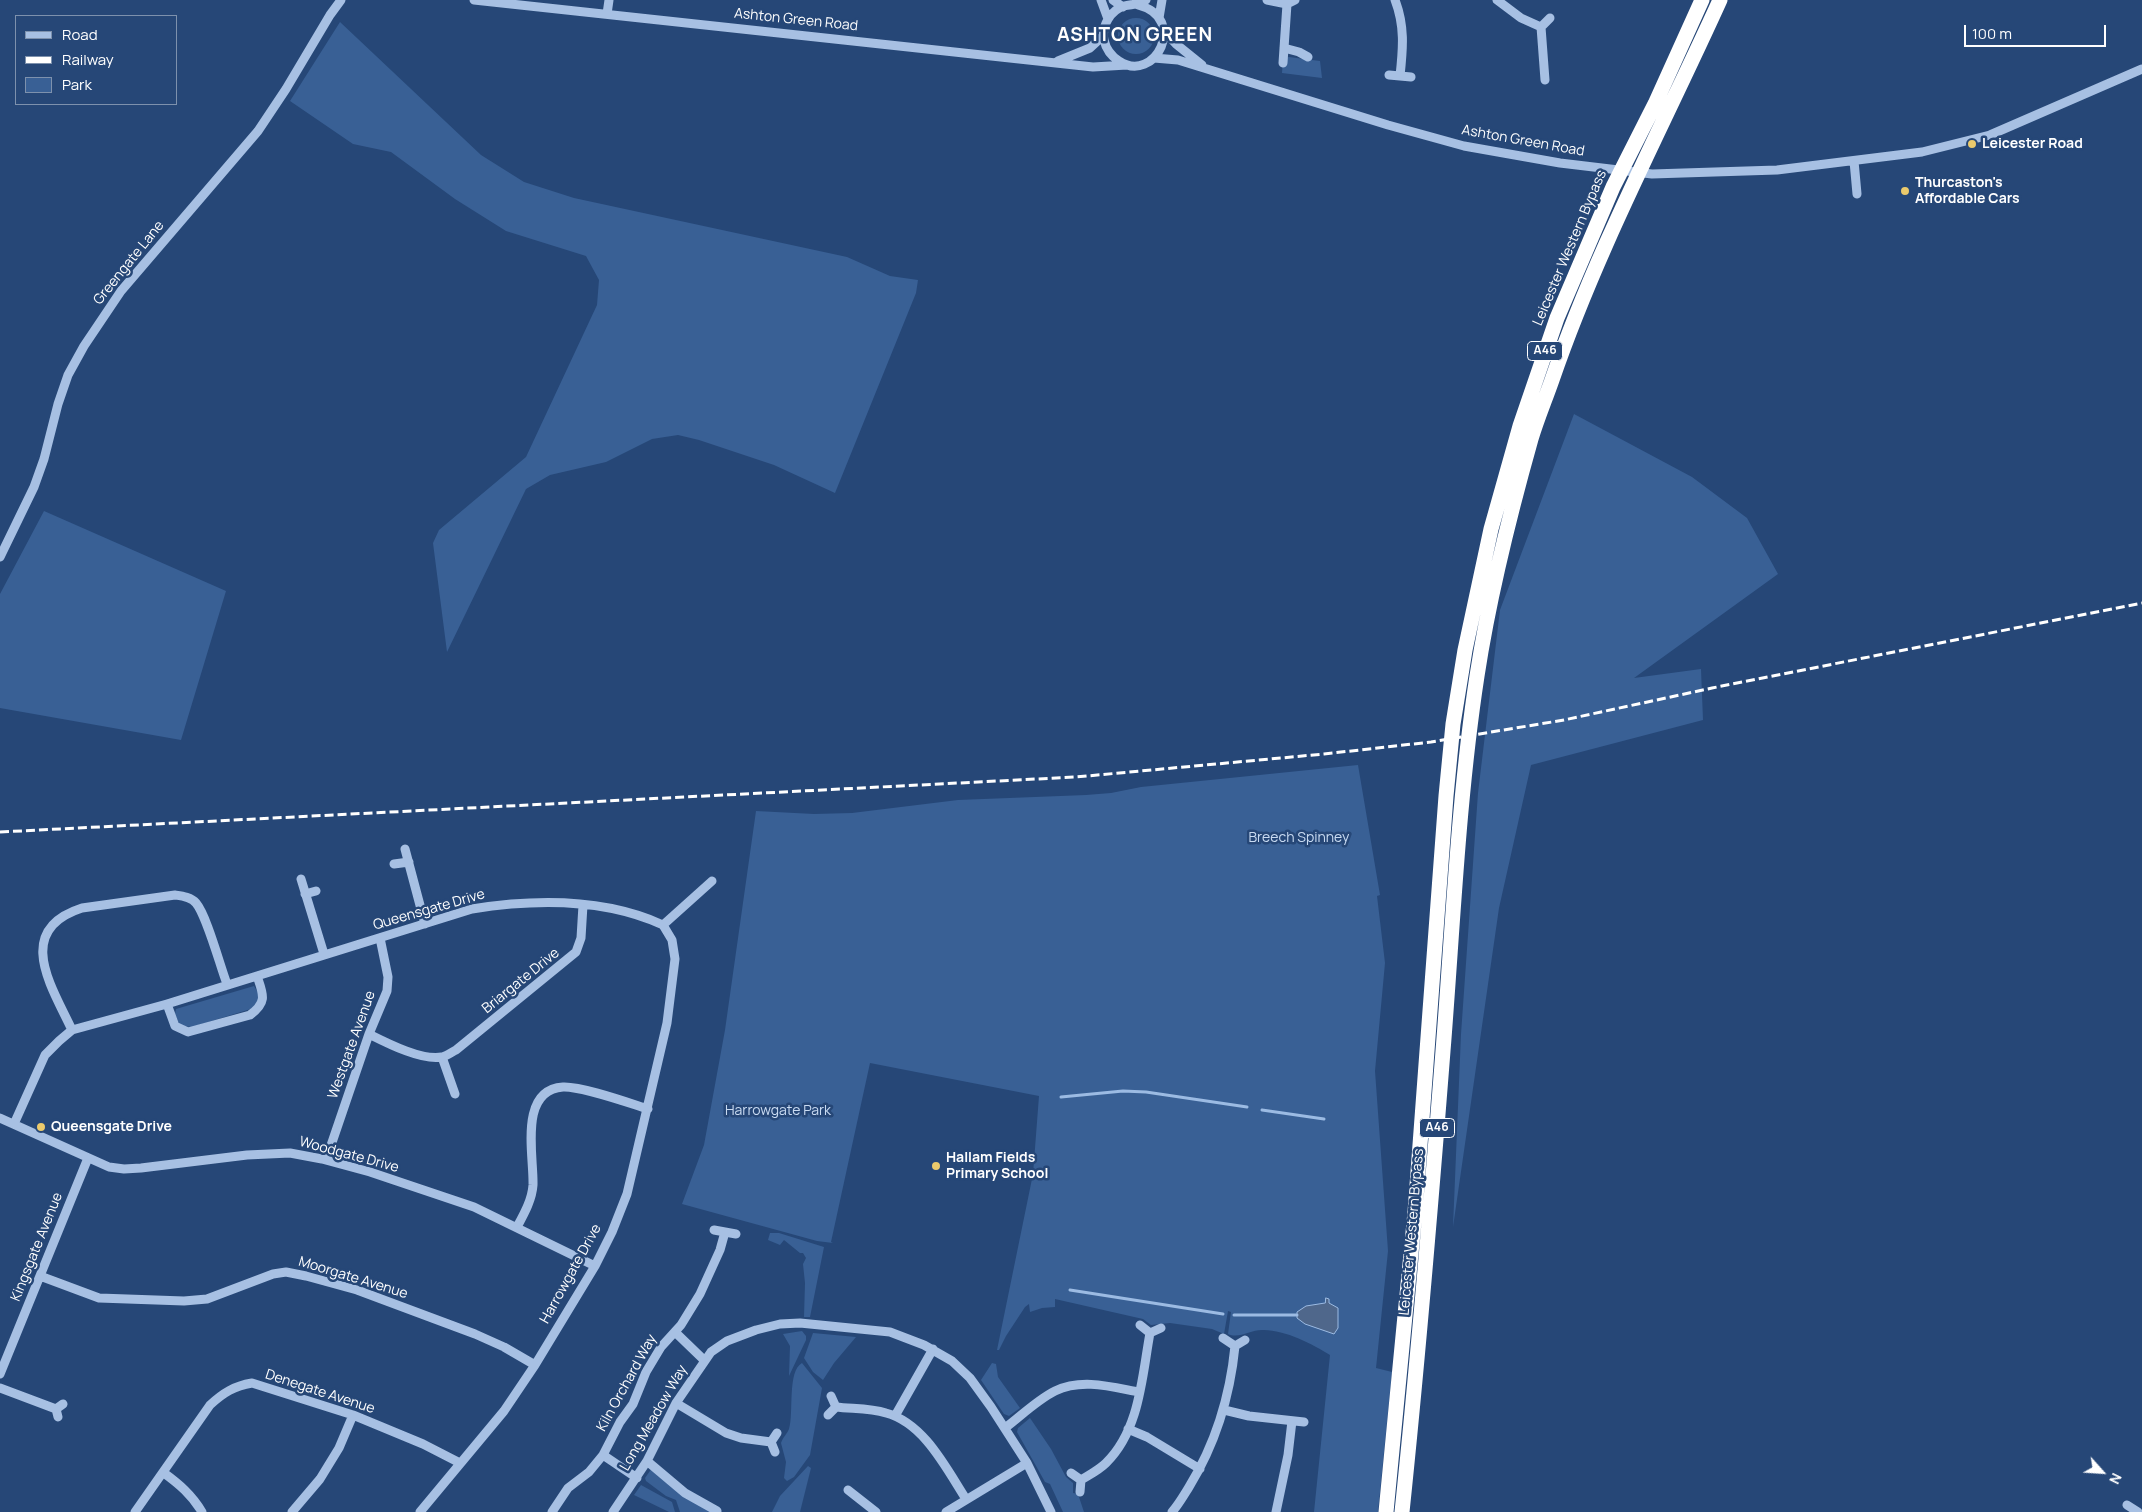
<!DOCTYPE html>
<style>
body{margin:0}
#map{position:relative;width:2142px;height:1512px;overflow:hidden;background:#264777;font-family:Manrope,sans-serif}
canvas{display:block}
.legend{position:absolute;left:15px;top:15px;width:162px;height:90px;box-sizing:border-box;background:#264777;border:1px solid #7d91ad;margin:0;padding:6px 9px;list-style:none;font-size:15px;color:#fff}
.legend li{display:flex;align-items:center;gap:10px;height:25px}
.legend b{width:25px;border:1px solid #7d91ad}
.north{position:absolute;left:2077px;top:1447px;width:50px;height:50px;-webkit-text-stroke:4px #264777;paint-order:stroke;rotate:116deg;font-size:14px;font-weight:700;line-height:20px;text-align:center;color:#fff}
.north::after{content:'';display:block;margin:auto;width:18px;height:22px;background:#fff;clip-path:polygon(50% 0,100% 100%,50% 72%,0 100%)}
.scale{position:absolute;left:1964px;top:25px;width:142px;height:22px;box-sizing:border-box;border:2px solid #fff;border-top:0;padding-left:6px;font-size:15px;line-height:18px;white-space:nowrap;color:#fff;-webkit-text-stroke:4px #264777;paint-order:stroke}
</style>
<div id="map">
<canvas width="2142" height="1512"></canvas>
<ul class="legend">
<li><b style="height:6px;background:#a7c0e3"></b>Road</li>
<li><b style="height:6px;background:#fff"></b>Railway</li>
<li><b style="height:14px;background:#396095"></b>Park</li>
</ul>
<div class="north">N</div>
<div class="scale">100 m</div>
</div>
<script>
const g = document.querySelector('canvas').getContext('2d');
g.lineJoin = 'round';
function paint(path, color) {
  g.fillStyle = color;
  g.fill(path, 'evenodd');
}
function strokePath(path, color, width, dash) {
  g.strokeStyle = color;
  g.lineWidth = width;
  g.lineCap = dash ? 'butt' : 'round';
  g.setLineDash(dash || []);
  g.stroke(path);
}
function drawText(font, color, halo, rows, align = 'center') {
  g.font = font + ' Manrope,sans-serif';
  g.lineWidth = 5;
  g.setLineDash([]);
  g.textBaseline = 'middle';
  g.strokeStyle = halo;
  g.fillStyle = color;
  for (const [text, x, y, turn = 0] of rows) {
    g.save();
    g.translate(x, y);
    g.rotate((+turn || 0) * Math.PI / 180);
    g.textAlign = isNaN(turn) ? turn : align;
    if (halo) g.strokeText(text, 0, 0);
    g.fillText(text, 0, 0);
    g.restore();
  }
}
paint(new Path2D(`
 M1118 36a18 18 0 1 1 36 0a18 18 0 1 1-36 0Z
 M 340,22 L 481,155 L 524,182 L 574,198 L 847,257 L 890,276 L 918,280 L 916,293 L 835,493 L 774,465 L 699,440 L 678,435 L 652,439 L 606,462 L 550,475 L 526,489 L 447,652 L 433,543 L 439,530 L 526,457 L 597,305 L 599,280 L 586,256 L 506,231 L 455,199 L 391,152 L 353,144 L 290,101 Z
 M 1289,57 L 1320,61 L 1322,78 L 1282,73 L 1283,58 Z
 M 1574,414 L 1692,477 L 1747,518 L 1778,574 L 1634,678 L 1701,669 L 1703,720 L 1531,765 L 1499,908 L 1453,1227 L 1461,1034 L 1478,793 L 1500,610 Z
 M 44,511 L 226,591 L 181,740 L 0,708 L 0,594 Z
 M 1358,765 L 1380,895 L 1377,896 L 1385,963 L 1375,1071 L 1388,1251 L 1376,1368 L 1392,1372 L 1378,1512 L 1314,1512 L 1330,1355 C 1313,1344 1283,1329 1262,1330 C 1250,1330 1239,1339 1228,1334 L 1231,1312 L 1228,1311 L 1224,1334 L 1212,1329 L 1170,1323 L 1151,1325 L 1143,1319 L 1055,1299 L 1055,1307 L 1042,1308 L 1030,1312 L 1029,1304 L 1025,1307 L 1006,1336 L 999,1350 L 997,1350 L 1033,1174 L 1039,1096 L 870,1063 L 831,1242 L 833,1243 L 817,1241 L 682,1204 L 704,1145 L 725,1030 L 756,811 L 814,814 L 852,813 L 958,800 L 1086,795 L 1111,793 L 1141,787 Z
 M 254,986 L 260,996 L 254,1008 L 192,1027 L 180,1026 L 175,1014 L 176,1009 Z
 M 770,1233 L 779,1233 L 824,1247 L 810,1317 L 804,1317 L 805,1283 L 803,1264 L 806,1258 L 803,1253 L 800,1253 L 784,1240 L 780,1245 L 768,1240 Z
 M 802,1331 L 806,1336 L 806,1340 L 789,1376 L 790,1346 L 783,1334 Z
 M 813,1333 L 856,1337 L 834,1363 L 823,1380 L 813,1372 L 804,1358 Z
 M 802,1363 L 822,1388 L 810,1455 L 794,1477 L 787,1481 L 784,1478 L 786,1462 L 781,1443 C 783,1437 787,1434 789,1429 C 794,1414 787,1371 802,1363 Z
 M 992,1363 L 996,1364 L 998,1377 L 1020,1408 L 1009,1416 L 1004,1414 L 981,1380 Z
 M 1030,1418 L 1051,1449 L 1066,1477 L 1073,1483 L 1073,1493 L 1078,1494 L 1084,1512 L 1063,1512 L 1050,1484 L 1045,1482 L 1017,1432 L 1018,1428 Z
 M 808,1466 L 811,1468 L 800,1512 L 772,1512 L 780,1496 Z
 M 652,1468 L 712,1512 L 680,1512 L 676,1500 L 666,1496 L 646,1481 L 645,1478 Z
 M 641,1485 L 672,1502 L 675,1512 L 669,1512 L 634,1495 Z`), '#396095');
const water = new Path2D(`
 M 1326,1298 L 1329,1299 L 1329,1303 L 1338,1308 L 1338,1328 L 1334,1334 L 1305,1324 L 1297,1318 L 1297,1312 L 1306,1306 L 1325,1303 Z`);
paint(water, '#4f678b');
strokePath(water, '#9cbbe3', 1);
strokePath(new Path2D(`
 M 1061,1097 L 1123,1091 L 1146,1092 L 1247,1107
 M 1262,1110 L 1324,1119
 M 1070,1290 L 1223,1314
 M 1234,1315 L 1297,1315`), '#9cbbe3', 3);
strokePath(new Path2D(`
 M 474,0 L 1093,67 L 1127,65
 M 1101,0 L 1108,19
 M 1113,0 L 1123,7
 M 1267,0 L 1287,4 L 1295,0
 M 1395,0 C 1405,26 1403,48 1400,76
 M 1497,0 L 1521,18 L 1541,27 L 1550,18
 M 1138,5 C 1189,18 1155,85 1119,61 C 1111,56 1106,49 1104,40 C 1101,26 1111,10 1124,6 C 1132,4 1138,5 1146,0
 M 607,14 L 609,0
 M 1159,18 L 1162,0
 M 1541,27 L 1545,80
 M 1164,31 L 1176,44 L 1202,65
 M 1284,48 L 1299,52 L 1308,57
 M 1154,58 L 1178,60 L 1388,125 L 1464,146 L 1560,163 L 1652,174 L 1777,170 L 1922,152 L 1990,135 L 2142,69
 M 1058,61 L 1090,48 L 1103,36
 M 1283,63 L 1287,4
 M 1389,75 L 1411,77
 M 1854,161 L 1857,194
 M 0,557 L 34,487 L 44,459 L 58,404 L 68,375 L 84,346 L 121,291 L 258,131 L 286,89 L 330,15 L 341,0
 M 405,849 L 425,924
 M 394,864 L 409,862
 M 301,879 L 324,954
 M 305,894 L 316,891
 M 167,1004 L 175,1026 L 188,1032 L 250,1015 C 268,1002 263,994 257,976
 M 72,1030 C 52,987 13,930 82,908 L 175,895 C 182,896 191,897 196,903 C 207,916 220,966 227,984
 M 369,1034 C 387,1043 422,1061 442,1057 C 446,1056 452,1052 456,1050 L 576,952 L 581,938 L 583,905
 M 442,1057 L 455,1094
 M 0,1118 L 109,1167 L 124,1169 L 141,1168 L 247,1155 L 290,1153 L 322,1159 L 370,1172 L 474,1207 L 595,1266
 M 14,1124 L 45,1055 L 59,1041 L 72,1030 L 167,1004 L 472,909 C 535,899 604,898 663,925 L 712,881
 M 326,1160 L 369,1034 L 387,991 L 388,977 L 380,938
 M 517,1227 C 524,1214 532,1200 533,1185 C 534,1156 518,1090 563,1087 C 581,1086 629,1103 648,1109
 M 714,1230 L 736,1234
 M 40,1276 L 99,1298 L 184,1301 L 207,1299 L 273,1274 L 286,1272 L 306,1276 L 357,1290 L 475,1334 L 504,1347 L 535,1365
 M 1140,1325 L 1150,1333 L 1161,1328
 M 675,1332 L 704,1360
 M 1223,1338 L 1235,1346 L 1245,1340
 M 0,1374 L 88,1158
 M 0,1388 L 56,1409
 M 676,1403 L 726,1433 L 741,1438 L 771,1442
 M 836,1407 C 852,1409 870,1408 886,1413 C 924,1423 946,1468 966,1499
 M 1224,1410 L 1249,1416 L 1304,1422
 M 828,1415 L 836,1407 L 831,1396
 M 895,1416 L 933,1349
 M 58,1417 L 56,1409 L 63,1404
 M 1005,1428 C 1021,1416 1037,1400 1055,1391 C 1082,1378 1112,1387 1139,1392
 M 1128,1429 L 1147,1437 L 1200,1469
 M 775,1452 L 771,1442 L 777,1433
 M 603,1455 L 637,1478
 M 647,1461 L 685,1493 L 717,1511
 M 164,1473 C 179,1484 192,1495 202,1512
 M 1071,1473 L 1081,1480 L 1080,1492
 M 1081,1480 C 1089,1475 1099,1470 1106,1463 C 1140,1430 1142,1376 1150,1333
 M 848,1490 L 876,1512
 M 2127,1505 L 2138,1512
 M 135,1512 L 210,1405 C 223,1393 234,1386 252,1383 L 353,1415 L 423,1444 L 460,1463
 M 292,1512 L 320,1479 L 339,1448 L 353,1415
 M 420,1512 L 504,1411 L 535,1365 L 595,1266 L 612,1232 L 627,1194 L 667,1023 L 675,959 L 672,940 L 663,925
 M 552,1512 L 568,1488 L 589,1472 L 603,1455 L 620,1422 L 633,1404 L 646,1372 L 661,1347 L 681,1325 L 700,1294 L 720,1250 L 725,1232
 M 613,1512 L 647,1461 L 676,1403 L 711,1352 L 727,1341 L 756,1330 L 780,1324 L 800,1323 L 890,1332 L 924,1345 L 952,1361 L 970,1378 L 991,1407 L 1027,1463 L 1051,1512
 M 946,1512 L 1027,1463
 M 1172,1512 C 1179,1504 1184,1495 1189,1487 C 1216,1443 1230,1397 1235,1346
 M 1276,1512 L 1288,1455 L 1292,1421`), '#a7c0e3', 9);
strokePath(new Path2D(`
 M 1386,1512 L 1415,1212 L 1446,796 L 1453,724 L 1465,650 L 1491,529 L 1520,426 L 1557,318 L 1613,187 L 1655,104 L 1702,0
 M 1402,1512 C 1418,1359 1431,1205 1443,1051 C 1453,926 1458,800 1477,676 C 1489,597 1509,517 1531,439 C 1537,419 1545,400 1552,380 C 1597,249 1663,126 1720,0`), '#fff', 15);
strokePath(new Path2D(`
 M 0,832 L 1076,777 L 1324,754 L 1431,742 L 1564,720 L 1712,688 L 2142,603`), '#fff', 3, [9, 4]);
for (const [x, y, r, color] of [
 [1972,144,5,"#ebca6c"],
 [1905,191,5,"#ebca6c"],
 [41,1127,5,"#ebca6c"],
 [936,1166,5,"#ebca6c"]
]) {
  const dot = new Path2D();
  dot.arc(x, y, r, 0, 2 * Math.PI);
  g.fillStyle = color;
  g.fill(dot);
  strokePath(dot, '#264777', 2);
}
for (const [x, y, w] of [
 [1545,351,35],
 [1437,1128,35]
]) {
  const box = new Path2D();
  box.roundRect(x - w / 2, y - 9.5, w, 19, 4);
  g.fillStyle = '#264777';
  g.fill(box);
  strokePath(box, '#fff', 1);
}
drawText('bold 12px', '#fff', null, [
 ["A46",1545,351],
 ["A46",1437,1128]
]);
drawText('14px', '#fff', '#264777', [
 ["Ashton Green Road",796,20,6],
 ["Ashton Green Road",1523,141,10],
 ["Leicester Western Bypass",1570,248,-67],
 ["Greengate Lane",129,263,-51],
 ["Queensgate Drive",429,910,-16],
 ["Briargate Drive",521,981,-39],
 ["Westgate Avenue",352,1045,-70],
 ["Woodgate Drive",349,1155,15],
 ["Leicester Western Bypass",1412,1232,-85],
 ["Kingsgate Avenue",37,1247,-68],
 ["Harrowgate Drive",571,1274,-61],
 ["Moorgate Avenue",353,1278,17],
 ["Kiln Orchard Way",627,1383,-61],
 ["Denegate Avenue",320,1392,18],
 ["Long Meadow Way",654,1418,-60]
]);
drawText('bold 14px', '#fff', '#264777', [
 ["Leicester Road",1982,144],
 ["Thurcaston's",1915,183],
 ["Affordable Cars",1915,199],
 ["Queensgate Drive",51,1127],
 ["Hallam Fields",946,1158],
 ["Primary School",946,1174]
], 'left');
drawText('14px', '#c9dbf2', '#264777', [
 ["Breech Spinney",1299,838],
 ["Harrowgate Park",778,1111]
]);
g.letterSpacing = '1px';
drawText('bold 19px', '#fff', '#264777', [
 ["ASHTON GREEN",1135,36]
]);
g.letterSpacing = '0px';
</script>
